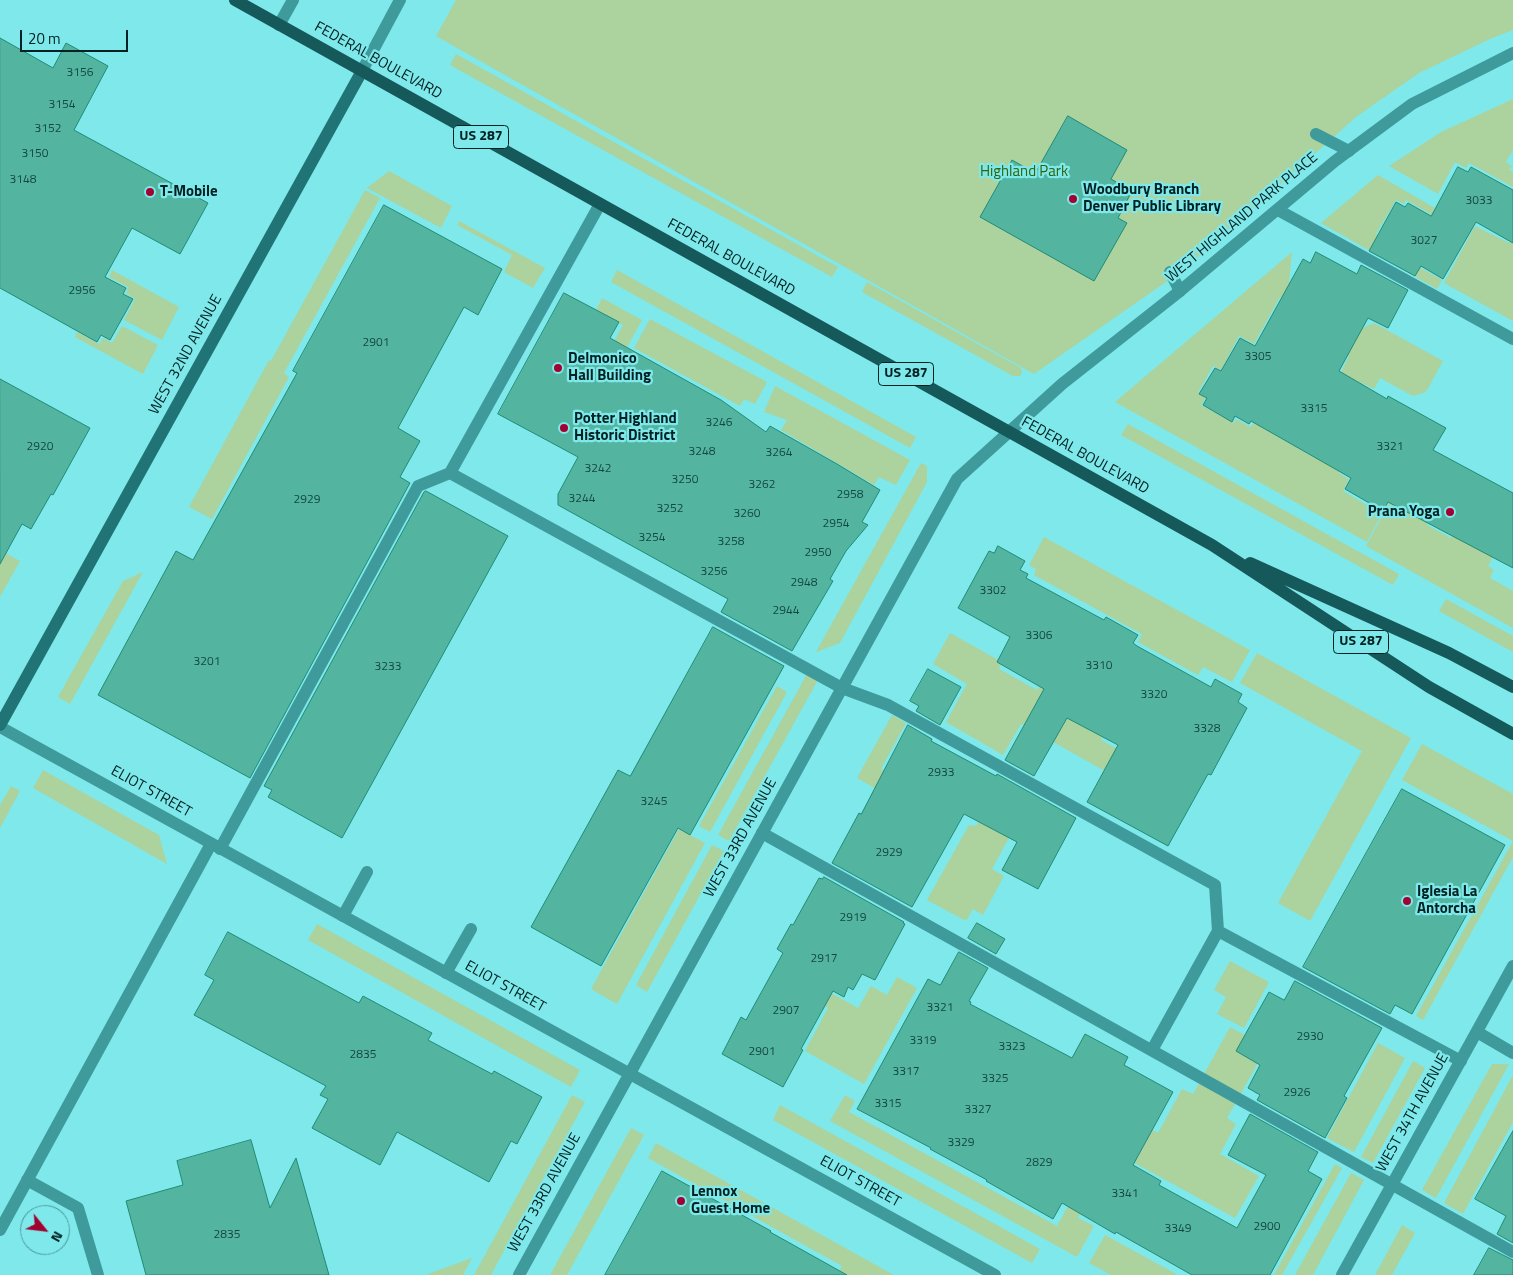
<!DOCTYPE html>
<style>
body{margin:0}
#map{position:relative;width:1513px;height:1275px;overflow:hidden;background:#7fe8ea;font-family:"Titillium Web",sans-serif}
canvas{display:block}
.north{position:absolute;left:20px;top:1205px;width:50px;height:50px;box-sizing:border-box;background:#7fe8ea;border:1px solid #4c999a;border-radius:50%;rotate:119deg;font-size:14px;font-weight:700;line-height:20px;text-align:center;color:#022}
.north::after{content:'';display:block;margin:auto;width:18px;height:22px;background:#a2022f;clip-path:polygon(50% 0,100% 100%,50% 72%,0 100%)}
.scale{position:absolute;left:20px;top:30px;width:108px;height:22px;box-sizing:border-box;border:2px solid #022;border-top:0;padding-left:6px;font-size:15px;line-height:18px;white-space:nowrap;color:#022;-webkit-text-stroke:4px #7fe8ea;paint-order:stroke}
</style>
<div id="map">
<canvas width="1513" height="1275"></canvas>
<div class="north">N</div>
<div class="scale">20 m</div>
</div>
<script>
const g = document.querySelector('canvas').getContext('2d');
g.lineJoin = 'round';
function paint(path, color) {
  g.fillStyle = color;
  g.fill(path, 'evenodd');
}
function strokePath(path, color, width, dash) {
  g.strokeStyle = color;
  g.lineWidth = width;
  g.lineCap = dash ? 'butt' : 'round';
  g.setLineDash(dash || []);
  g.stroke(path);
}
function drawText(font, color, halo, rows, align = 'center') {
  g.font = font + ' "Titillium Web",sans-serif';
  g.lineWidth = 4.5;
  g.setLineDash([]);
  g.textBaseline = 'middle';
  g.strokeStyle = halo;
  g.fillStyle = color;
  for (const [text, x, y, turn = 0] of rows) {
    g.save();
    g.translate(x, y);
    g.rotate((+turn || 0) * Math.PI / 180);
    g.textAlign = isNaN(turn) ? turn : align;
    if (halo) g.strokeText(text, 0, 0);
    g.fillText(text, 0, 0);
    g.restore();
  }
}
paint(new Path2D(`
 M 456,0 L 1513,0 L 1513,30 L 1490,39 L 1419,73 L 1356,117 L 1200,256 L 1199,256 L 1176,275 L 1034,374 L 436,36 Z
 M 456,54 L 838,267 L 832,277 L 450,65 Z
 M 1513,99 L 1513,150 L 1506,162 L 1512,166 L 1509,170 L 1513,172 L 1513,187 L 1469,163 L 1466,168 L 1455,162 L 1438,194 L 1389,166 L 1441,132 Z
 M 389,171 L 452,206 L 441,228 L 367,188 Z
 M 1378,175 L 1471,229 L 1467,235 L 1406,200 L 1404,204 L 1396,200 L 1376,234 L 1383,238 L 1380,245 L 1442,280 L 1437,289 L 1321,223 Z
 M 365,190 L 380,198 L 284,373 L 289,377 L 212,519 L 189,507 L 269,360 L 271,361 Z
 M 459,221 L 545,268 L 533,288 L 504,272 L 512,255 L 457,225 Z
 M 1475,226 L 1509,243 L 1513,236 L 1513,321 L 1444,283 Z
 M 1292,252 L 1289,282 L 1319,299 L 1311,315 L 1280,297 L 1254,344 L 1239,336 L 1221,370 L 1213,366 L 1198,393 L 1206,397 L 1201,405 L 1234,423 L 1236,419 L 1251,427 L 1305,332 L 1324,343 L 1273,434 L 1315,458 L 1368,421 L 1339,473 L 1349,479 L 1343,491 L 1382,514 L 1367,542 L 1115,402 Z
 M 112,270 L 179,307 L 162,340 L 124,320 L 135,299 L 126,293 L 128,287 L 109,277 Z
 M 617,270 L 916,437 L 910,448 L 611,282 Z
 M 867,282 L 1021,368 L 1022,373 L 1020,376 L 1013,376 L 862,292 Z
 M 602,298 L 642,320 L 572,448 L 560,442 L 623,325 L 596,310 Z
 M 650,319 L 767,382 L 755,404 L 744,399 L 740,406 L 634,348 Z
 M 1374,323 L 1443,361 L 1426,392 L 1413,396 L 1380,378 L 1374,389 L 1359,382 L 1358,383 L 1340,374 L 1349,356 L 1326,344 Z
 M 122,326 L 158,345 L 143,374 L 75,337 L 77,332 L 99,344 L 103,338 L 112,343 Z
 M 775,386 L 910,460 L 896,485 L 879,477 L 874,485 L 781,430 L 787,420 L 764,412 Z
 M 1128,424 L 1399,574 L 1393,585 L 1121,435 Z
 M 921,463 L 927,466 L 927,482 L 840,643 L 816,652 Z
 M 1391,500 L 1431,517 L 1427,525 L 1451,538 L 1456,531 L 1513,522 L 1488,566 L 1494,570 L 1490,578 L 1513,591 L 1513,628 L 1366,546 Z
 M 1044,537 L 1250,650 L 1232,682 L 1203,667 L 1198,675 L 1138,642 L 1142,634 L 1034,575 L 1036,569 L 1029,565 Z
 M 0,550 L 20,561 L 0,597 Z
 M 143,572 L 70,704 L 58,697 L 123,581 Z
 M 1446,599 L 1513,636 L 1513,652 L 1439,611 Z
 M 950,633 L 1002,662 L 999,669 L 1037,690 L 1041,684 L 1111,722 L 1101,740 L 1139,761 L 1137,789 L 1021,724 L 1003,755 L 946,722 L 967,684 L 933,664 Z
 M 1257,653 L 1411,738 L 1310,921 L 1278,903 L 1362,751 L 1240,683 Z
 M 808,672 L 819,678 L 729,841 L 718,835 Z
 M 777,686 L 787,692 L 710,832 L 699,826 Z
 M 892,715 L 906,723 L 881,769 L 887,772 L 878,790 L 857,778 Z
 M 1422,744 L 1513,794 L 1513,857 L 1423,1020 L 1416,1016 L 1513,841 L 1402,780 Z
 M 43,770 L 159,835 L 167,864 L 33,788 Z
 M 1003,778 L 1033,794 L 992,869 L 1004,876 L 983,915 L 973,909 L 966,921 L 927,900 L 969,825 L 976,826 Z
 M 11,786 L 20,791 L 0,828 L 0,805 Z
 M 679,829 L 705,843 L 617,1004 L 591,989 Z
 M 712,845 L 724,851 L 647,992 L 636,985 Z
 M 317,924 L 580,1070 L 571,1087 L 308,940 Z
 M 1230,961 L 1269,982 L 1244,1028 L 1217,1014 L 1226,997 L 1214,990 Z
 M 897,977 L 917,988 L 864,1084 L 805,1051 L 828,1008 L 817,1001 L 824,989 L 858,1008 L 871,986 L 887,995 Z
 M 1230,1027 L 1267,1047 L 1227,1118 L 1236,1124 L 1220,1154 L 1259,1176 L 1235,1218 L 1100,1144 L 1118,1111 L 1158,1133 L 1182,1089 L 1193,1094 Z
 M 1378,1043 L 1405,1058 L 1354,1152 L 1327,1138 Z
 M 1413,1061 L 1425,1068 L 1373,1163 L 1361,1157 Z
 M 1492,1064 L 1509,1064 L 1436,1198 L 1422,1190 Z
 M 1513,1075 L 1513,1122 L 1463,1214 L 1444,1203 Z
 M 572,1095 L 585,1102 L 491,1275 L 474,1275 Z
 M 845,1095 L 855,1101 L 849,1112 L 1057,1226 L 1100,1148 L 1113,1155 L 1078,1218 L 1094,1226 L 1077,1257 L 830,1121 Z
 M 780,1105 L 1040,1249 L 1032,1263 L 773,1120 Z
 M 631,1128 L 644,1135 L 567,1275 L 550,1275 Z
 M 656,1143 L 894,1275 L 837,1275 L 842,1266 L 648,1158 Z
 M 1335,1164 L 1342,1168 L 1282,1275 L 1274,1275 Z
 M 1351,1173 L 1364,1180 L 1313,1275 L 1295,1275 Z
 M 1402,1225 L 1415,1233 L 1392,1275 L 1375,1275 Z
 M 1105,1235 L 1178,1275 L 1111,1275 L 1089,1263 Z
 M 472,1258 L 463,1275 L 428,1275 L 428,1274 Z`), '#acd29e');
const building = new Path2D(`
 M 0,38 L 53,68 L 66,43 L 108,66 L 74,130 L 208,203 L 180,254 L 132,228 L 105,277 L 126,288 L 123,294 L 133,299 L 110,340 L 101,335 L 97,342 L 0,288 Z
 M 1068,116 L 1127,150 L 1111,179 L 1132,191 L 1118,218 L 1127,223 L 1094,281 L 980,217 L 1012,160 L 1035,173 Z
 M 1458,167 L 1468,172 L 1471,167 L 1513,190 L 1513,243 L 1476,222 L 1443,279 L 1421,266 L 1415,276 L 1369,251 L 1396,202 L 1405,207 L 1408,203 L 1431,216 Z
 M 384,205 L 502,269 L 478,315 L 464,307 L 398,428 L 420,441 L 400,477 L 410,483 L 250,778 L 98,695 L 176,551 L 193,560 L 297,373 L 293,371 Z
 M 1316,252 L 1357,274 L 1361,265 L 1408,290 L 1388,328 L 1368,318 L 1339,371 L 1387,399 L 1388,396 L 1446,428 L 1433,450 L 1513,493 L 1513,568 L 1388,502 L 1383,511 L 1345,489 L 1351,478 L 1251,421 L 1249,424 L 1235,416 L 1232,422 L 1203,405 L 1207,398 L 1199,394 L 1215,368 L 1221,371 L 1240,338 L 1255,346 L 1303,259 L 1310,263 Z
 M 564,293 L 619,322 L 610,338 L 721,400 L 766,432 L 770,426 L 837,464 L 880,490 L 862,522 L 868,525 L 846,551 L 830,579 L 833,581 L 792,651 L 721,612 L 728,599 L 558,505 L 558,494 L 578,457 L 498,414 Z
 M 0,379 L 90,428 L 53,495 L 51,494 L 31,529 L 22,524 L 0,564 Z
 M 426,491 L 508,536 L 342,838 L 268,797 L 272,790 L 264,786 L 424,492 Z
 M 998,546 L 1025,561 L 1020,570 L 1028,574 L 1026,578 L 1104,620 L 1106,617 L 1138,635 L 1133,643 L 1137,646 L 1211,687 L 1215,679 L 1242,694 L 1238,702 L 1247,708 L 1211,775 L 1208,774 L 1168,846 L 1087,802 L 1118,745 L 1067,718 L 1034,776 L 1005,760 L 1044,689 L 997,662 L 1010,637 L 958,608 L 989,551 L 994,553 Z
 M 713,627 L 784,666 L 690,835 L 678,828 L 601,966 L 531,927 L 618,770 L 630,776 Z
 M 928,669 L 961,687 L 940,725 L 916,711 L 919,706 L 910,701 Z
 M 908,725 L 932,739 L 931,741 L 996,776 L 997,774 L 1076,818 L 1038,889 L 1002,870 L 1017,842 L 964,814 L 912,907 L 832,863 L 859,813 L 861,814 Z
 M 1402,789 L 1505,845 L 1412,1014 L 1395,1005 L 1390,1014 L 1303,967 Z
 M 824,877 L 904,922 L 903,923 L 905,924 L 875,980 L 862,974 L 853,990 L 848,987 L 844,997 L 833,991 L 801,1049 L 803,1050 L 783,1087 L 722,1054 L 741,1017 L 746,1020 L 783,953 L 777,949 L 791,924 L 793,925 L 819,878 L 822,879 Z
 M 977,923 L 1005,939 L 996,954 L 968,938 Z
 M 228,932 L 359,1003 L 363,996 L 432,1033 L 428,1040 L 492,1074 L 494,1071 L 542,1097 L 517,1144 L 511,1141 L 489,1182 L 397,1132 L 380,1165 L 312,1128 L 328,1099 L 320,1095 L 326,1086 L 194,1015 L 214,980 L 205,975 Z
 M 959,952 L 988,968 L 969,1001 L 971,1002 L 970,1004 L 1072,1058 L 1085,1034 L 1128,1057 L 1124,1065 L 1173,1092 L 1133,1165 L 1161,1181 L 1159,1185 L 1237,1228 L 1266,1175 L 1228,1155 L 1250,1114 L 1318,1152 L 1308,1171 L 1322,1179 L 1270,1275 L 1192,1275 L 1116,1232 L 1115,1234 L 1062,1203 L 1053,1219 L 986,1181 L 987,1180 L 930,1149 L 931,1148 L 857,1109 L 928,979 L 940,985 Z
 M 1295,981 L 1382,1028 L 1344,1096 L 1347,1098 L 1325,1138 L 1257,1100 L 1260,1095 L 1248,1088 L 1260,1065 L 1236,1051 L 1269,992 L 1284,1000 Z
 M 1513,1131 L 1513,1243 L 1497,1234 L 1506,1216 L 1475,1199 Z
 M 251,1140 L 270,1208 L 296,1158 L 329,1275 L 146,1275 L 126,1201 L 183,1185 L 177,1161 Z
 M 662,1171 L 771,1231 L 770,1232 L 847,1275 L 605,1275 Z
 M 1489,1248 L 1513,1260 L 1513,1275 L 1474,1275 Z`);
paint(building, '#53b5a0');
strokePath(building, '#208b78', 1);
strokePath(new Path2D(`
 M 279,25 L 293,0
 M 1316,134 L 1349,151
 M 1278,210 L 1513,339
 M 1170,272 L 1180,291
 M 450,473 L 842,688 L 888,705 L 1215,885 L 1218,931
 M 762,833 L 1513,1252
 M 220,849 L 418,486 L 450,473 L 600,204
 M 343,916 L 367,872
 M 446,973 L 471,929
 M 1477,1032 L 1513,1053
 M 1152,1050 L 1218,931 L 1461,1061
 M 27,1180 L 78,1208 L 98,1275
 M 0,1230 L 211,844`), '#3f9a9c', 12);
strokePath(new Path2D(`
 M 362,71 L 400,0
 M 0,727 L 995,1275
 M 519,1275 L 957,479 L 1062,384 L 1180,291 L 1335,161 L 1412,104 L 1513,53
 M 1342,1275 L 1513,966`), '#3f9a9c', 12);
strokePath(new Path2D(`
 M 0,725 L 362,71`), '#207476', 12);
strokePath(new Path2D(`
 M 235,0 L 1212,545 L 1429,687 L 1513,734
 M 1250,563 L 1449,653 L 1513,687`), '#15595a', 12);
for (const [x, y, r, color] of [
 [150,192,5,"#a2022f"],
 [1073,199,5,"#a2022f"],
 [558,368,5,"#a2022f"],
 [564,428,5,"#a2022f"],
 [1450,512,5,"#a2022f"],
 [1407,901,5,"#a2022f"],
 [681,1201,5,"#a2022f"]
]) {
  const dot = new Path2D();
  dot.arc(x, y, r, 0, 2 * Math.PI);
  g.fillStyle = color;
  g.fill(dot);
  strokePath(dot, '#7fe8ea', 2);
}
drawText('12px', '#154742', null, [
 ["3156",80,73],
 ["3154",62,105],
 ["3152",48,129],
 ["3150",35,154],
 ["3148",23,180],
 ["3033",1479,201],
 ["3027",1424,241],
 ["2956",82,291],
 ["2901",376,343],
 ["3305",1258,357],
 ["3315",1314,409],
 ["3246",719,423],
 ["2920",40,447],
 ["3321",1390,447],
 ["3248",702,452],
 ["3264",779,453],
 ["3242",598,469],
 ["3250",685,480],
 ["3262",762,485],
 ["2958",850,495],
 ["3244",582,499],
 ["2929",307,500],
 ["3252",670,509],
 ["3260",747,514],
 ["2954",836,524],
 ["3254",652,538],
 ["3258",731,542],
 ["2950",818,553],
 ["3256",714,572],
 ["2948",804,583],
 ["3302",993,591],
 ["2944",786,611],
 ["3306",1039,636],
 ["3201",207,662],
 ["3310",1099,666],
 ["3233",388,667],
 ["3320",1154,695],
 ["3328",1207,729],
 ["2933",941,773],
 ["3245",654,802],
 ["2929",889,853],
 ["2919",853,918],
 ["2917",824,959],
 ["3321",940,1008],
 ["2907",786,1011],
 ["2930",1310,1037],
 ["3319",923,1041],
 ["3323",1012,1047],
 ["2901",762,1052],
 ["2835",363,1055],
 ["3317",906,1072],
 ["3325",995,1079],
 ["2926",1297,1093],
 ["3315",888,1104],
 ["3327",978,1110],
 ["3329",961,1143],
 ["2829",1039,1163],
 ["3341",1125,1194],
 ["2900",1267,1227],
 ["3349",1178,1229],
 ["2835",227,1235]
]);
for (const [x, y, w] of [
 [481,137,55],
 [906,374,55],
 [1361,642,55]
]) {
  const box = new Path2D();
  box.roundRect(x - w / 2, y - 11.5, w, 23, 4);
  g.fillStyle = '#7fe8ea';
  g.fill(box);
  strokePath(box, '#022', 1);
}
drawText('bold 14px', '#022', null, [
 ["US 287",481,137],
 ["US 287",906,374],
 ["US 287",1361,642]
]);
drawText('15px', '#022', '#7fe8ea', [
 ["FEDERAL BOULEVARD",378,61,29],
 ["WEST HIGHLAND PARK PLACE",1242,218,-40],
 ["FEDERAL BOULEVARD",731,258,29],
 ["WEST 32ND AVENUE",186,355,-61],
 ["FEDERAL BOULEVARD",1085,456,29],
 ["ELIOT STREET",151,792,29],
 ["WEST 33RD AVENUE",741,838,-61],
 ["ELIOT STREET",505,987,29],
 ["WEST 34TH AVENUE",1413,1113,-61],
 ["ELIOT STREET",860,1182,29],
 ["WEST 33RD AVENUE",545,1193,-61]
]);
drawText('15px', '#2e640e', '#7fe8ea', [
 ["Highland Park",1024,172]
]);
drawText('bold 15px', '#022', '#7fe8ea', [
 ["Woodbury Branch",1083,190],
 ["Denver Public Library",1083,207],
 ["T-Mobile",160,192],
 ["Delmonico",568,359],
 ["Hall Building",568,376],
 ["Potter Highland",574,419],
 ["Historic District",574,436],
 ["Prana Yoga",1440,512,"right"],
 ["Iglesia La",1417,892],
 ["Antorcha",1417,909],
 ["Lennox",691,1192],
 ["Guest Home",691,1209]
], 'left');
</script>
